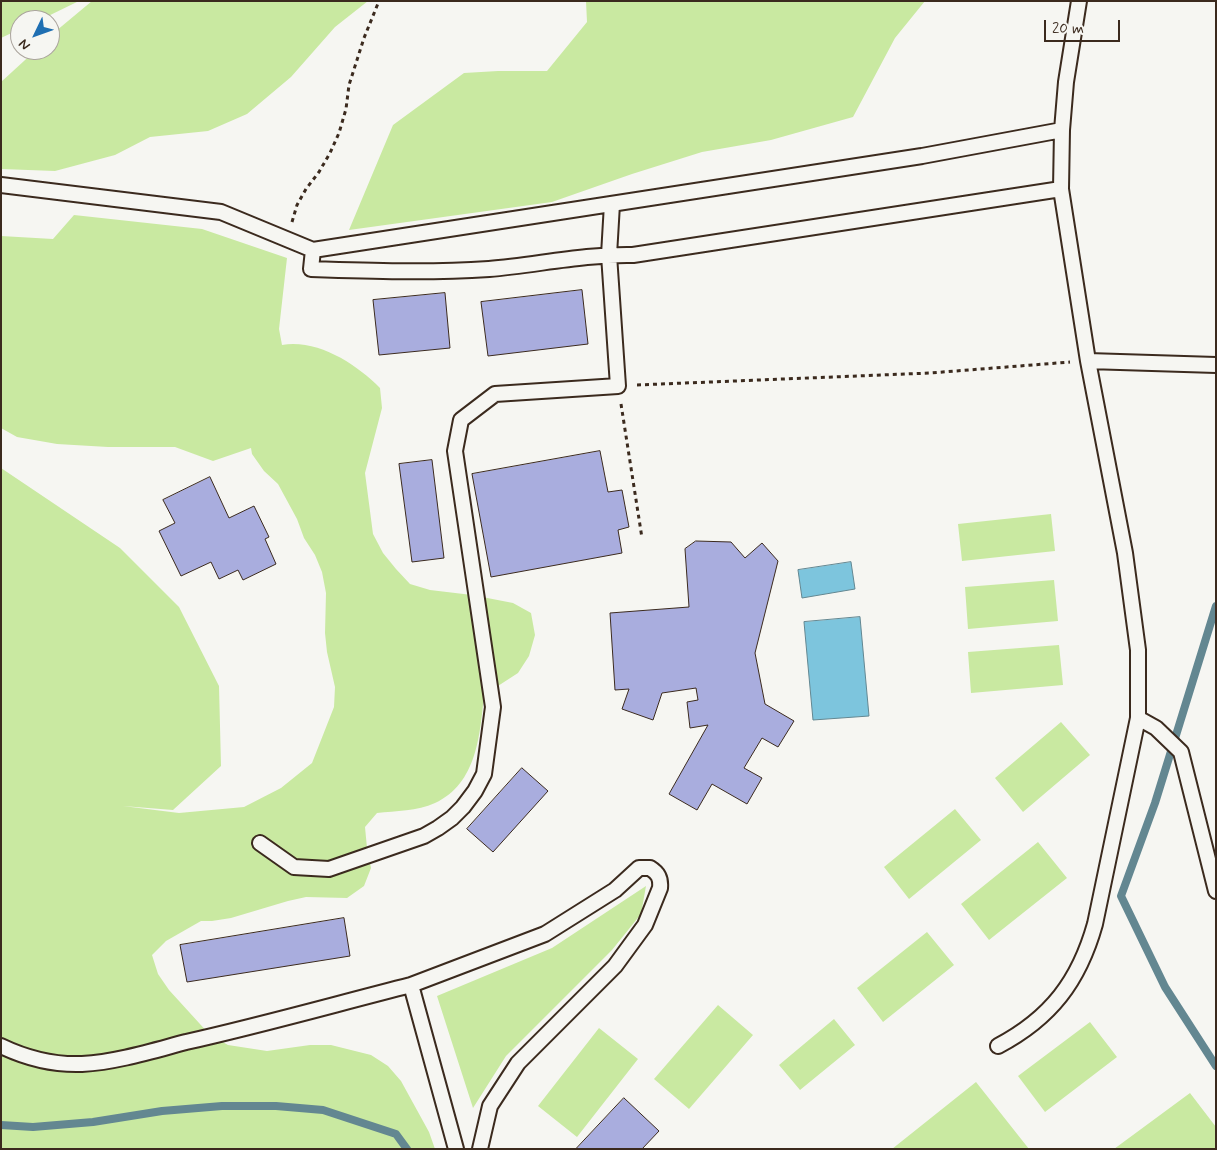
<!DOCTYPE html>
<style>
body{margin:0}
#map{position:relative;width:1217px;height:1150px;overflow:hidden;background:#f6f6f2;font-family:Mynerve,sans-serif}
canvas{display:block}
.frame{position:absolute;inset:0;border:2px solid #3b2a1e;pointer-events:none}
.north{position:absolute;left:10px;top:10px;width:50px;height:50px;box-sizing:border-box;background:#f6f6f2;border:1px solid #aba49d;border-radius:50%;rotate:228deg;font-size:14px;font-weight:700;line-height:20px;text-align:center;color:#3b2a1e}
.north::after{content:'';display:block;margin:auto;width:18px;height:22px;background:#1f6fb2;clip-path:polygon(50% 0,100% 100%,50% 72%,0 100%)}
.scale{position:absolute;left:1044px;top:20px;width:76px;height:22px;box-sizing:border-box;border:2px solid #3b2a1e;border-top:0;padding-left:6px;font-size:15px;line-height:18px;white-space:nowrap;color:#3b2a1e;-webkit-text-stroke:4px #f6f6f2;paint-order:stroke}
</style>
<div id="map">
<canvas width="1217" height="1150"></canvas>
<div class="frame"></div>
<div class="north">N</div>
<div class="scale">20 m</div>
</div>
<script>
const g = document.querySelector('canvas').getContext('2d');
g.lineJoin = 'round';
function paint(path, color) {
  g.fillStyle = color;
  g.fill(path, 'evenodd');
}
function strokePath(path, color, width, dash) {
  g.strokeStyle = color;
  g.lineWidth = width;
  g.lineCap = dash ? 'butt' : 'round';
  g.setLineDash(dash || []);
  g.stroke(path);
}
paint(new Path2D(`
 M 1,1 L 79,1 L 40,20 L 20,20 L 20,29 L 1,38 Z
 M 92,1 L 368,1 L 335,27 L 291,77 L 247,114 L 208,131 L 150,137 L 115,155 L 55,171 L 1,169 L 1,82 L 36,50 L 50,50 L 50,36 Z
 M 586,1 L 925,1 L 895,38 L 853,117 L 771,140 L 702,152 L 632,174 L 552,202 L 349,230 L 393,125 L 464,73 L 498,71 L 547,71 L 587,22 Z
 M 74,215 L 202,229 L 287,258 L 279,329 L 282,345 C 318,339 356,364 380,388 L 382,408 L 365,473 L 373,534 L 383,553 L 396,569 L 410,584 L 430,590 L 472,595 L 513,603 L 531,613 L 535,635 L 529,656 L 518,673 L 484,695 C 480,734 477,784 435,803 C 417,811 396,811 377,813 L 365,827 L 367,848 L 371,868 L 364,886 L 347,898 L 306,897 L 288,901 L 231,918 L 212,921 L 201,921 L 166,941 L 152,955 L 158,974 L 169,990 L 210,1035 L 228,1045 L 267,1051 L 310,1045 L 331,1045 L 371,1055 L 388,1066 L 401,1081 L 429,1132 L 435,1149 L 1,1149 L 1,468 L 120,548 L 179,607 L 219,686 L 221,766 L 173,810 L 123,806 L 179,813 L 244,807 L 281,788 L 312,763 L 334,707 L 335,687 L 327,652 L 325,633 L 326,593 L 322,572 L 315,555 L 304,538 L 297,519 L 278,484 L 264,471 L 252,454 L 251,448 L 213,461 L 175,447 L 108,447 L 57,444 L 17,437 L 1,428 L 1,236 L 53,239 Z
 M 1051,514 L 1055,551 L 962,561 L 958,524 Z
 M 1054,580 L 1058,621 L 968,629 L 965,587 Z
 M 1059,645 L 1063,685 L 971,693 L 968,652 Z
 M 1061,722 L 1090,755 L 1023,812 L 995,778 Z
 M 955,809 L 981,840 L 909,899 L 884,867 Z
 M 1038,842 L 1067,878 L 989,940 L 961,904 Z
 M 646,886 L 641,914 L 612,950 L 506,1056 L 473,1108 L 437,996 L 552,948 Z
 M 927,932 L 954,965 L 883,1022 L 857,988 Z
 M 718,1005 L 753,1035 L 689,1109 L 654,1079 Z
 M 834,1019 L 855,1045 L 800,1090 L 779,1065 Z
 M 1090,1022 L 1117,1057 L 1045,1112 L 1018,1076 Z
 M 599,1028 L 638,1059 L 577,1137 L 538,1106 Z
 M 976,1082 L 1029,1149 L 892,1149 Z
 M 1190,1093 L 1216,1127 L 1216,1149 L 1114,1149 Z`), '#c9e9a1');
const water = new Path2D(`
 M 851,562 L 855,589 L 802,598 L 798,570 Z
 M 860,617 L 869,716 L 813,720 L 804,622 Z`);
paint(water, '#7dc5dd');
strokePath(water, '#638791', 1);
strokePath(new Path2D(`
 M 1216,606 L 1155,803 L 1121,896 L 1165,987 L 1216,1066
 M 1,1125 L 33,1127 L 93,1122 L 162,1111 L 222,1106 L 276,1106 L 323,1110 L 396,1134 L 407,1149`), '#638791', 8);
const building = new Path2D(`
 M 582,290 L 588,344 L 488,356 L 481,302 Z
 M 445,293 L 450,348 L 379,355 L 373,300 Z
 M 600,451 L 608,492 L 622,490 L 629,527 L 618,530 L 622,553 L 491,577 L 472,474 Z
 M 432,460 L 444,558 L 412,562 L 399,464 Z
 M 210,477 L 229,518 L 254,506 L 269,537 L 265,539 L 276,564 L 243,580 L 238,570 L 219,579 L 211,562 L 181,576 L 159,531 L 175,523 L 163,500 Z
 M 696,541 L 731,542 L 745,558 L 762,543 L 778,561 L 755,653 L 765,704 L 794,721 L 778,747 L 762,738 L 744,768 L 762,778 L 747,804 L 712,784 L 697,810 L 669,794 L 708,725 L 690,728 L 687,702 L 698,700 L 696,688 L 662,693 L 653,720 L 622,709 L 629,689 L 615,690 L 610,613 L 689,607 L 685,549 Z
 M 522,768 L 548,791 L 493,852 L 467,829 Z
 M 344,918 L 350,956 L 187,982 L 180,945 Z
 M 624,1098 L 659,1131 L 642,1149 L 576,1149 Z`);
paint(building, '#a9adde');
strokePath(building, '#3b2a1e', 1);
const lane = new Path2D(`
 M 1079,1 L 1066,82 L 1062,130 L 1061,189 L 1088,361 L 1125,553 L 1138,650 L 1138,718 L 1156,728 L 1181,752 L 1216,891
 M 1,185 L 221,212 L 313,250
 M 1061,189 L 633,255 C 584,254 537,265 489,269 C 430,273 370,271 311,269 L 313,250 L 922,156 L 1062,130
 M 1088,361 L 1216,365
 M 260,843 L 294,867 L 329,869 L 424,836 L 438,828 L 452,818 L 463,807 L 475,791 L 484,774 L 493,707 L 455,451 L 461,420 L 495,394 L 618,386 L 609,255 L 612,204
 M 411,985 L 545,934 L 615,890 L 639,868 L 650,868 C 658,873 661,878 660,888 L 645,925 L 615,966 L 518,1063 L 490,1106 L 480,1149
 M 1,1046 C 26,1058 54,1065 82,1064 C 117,1062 152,1051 186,1042 C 262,1025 336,1004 411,985 L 456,1149
 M 998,1046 C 1051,1018 1079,981 1095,924 L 1138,718`);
strokePath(lane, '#3b2a1e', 18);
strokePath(new Path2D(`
 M 292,222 L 297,205 L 306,189 L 319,172 L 330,153 L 339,133 L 346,109 L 349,85 L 364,38 L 379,1
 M 637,385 L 930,373 L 1070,362
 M 621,404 L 642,538`), '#3b2a1e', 3, [4, 4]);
strokePath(lane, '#f6f6f2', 14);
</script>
